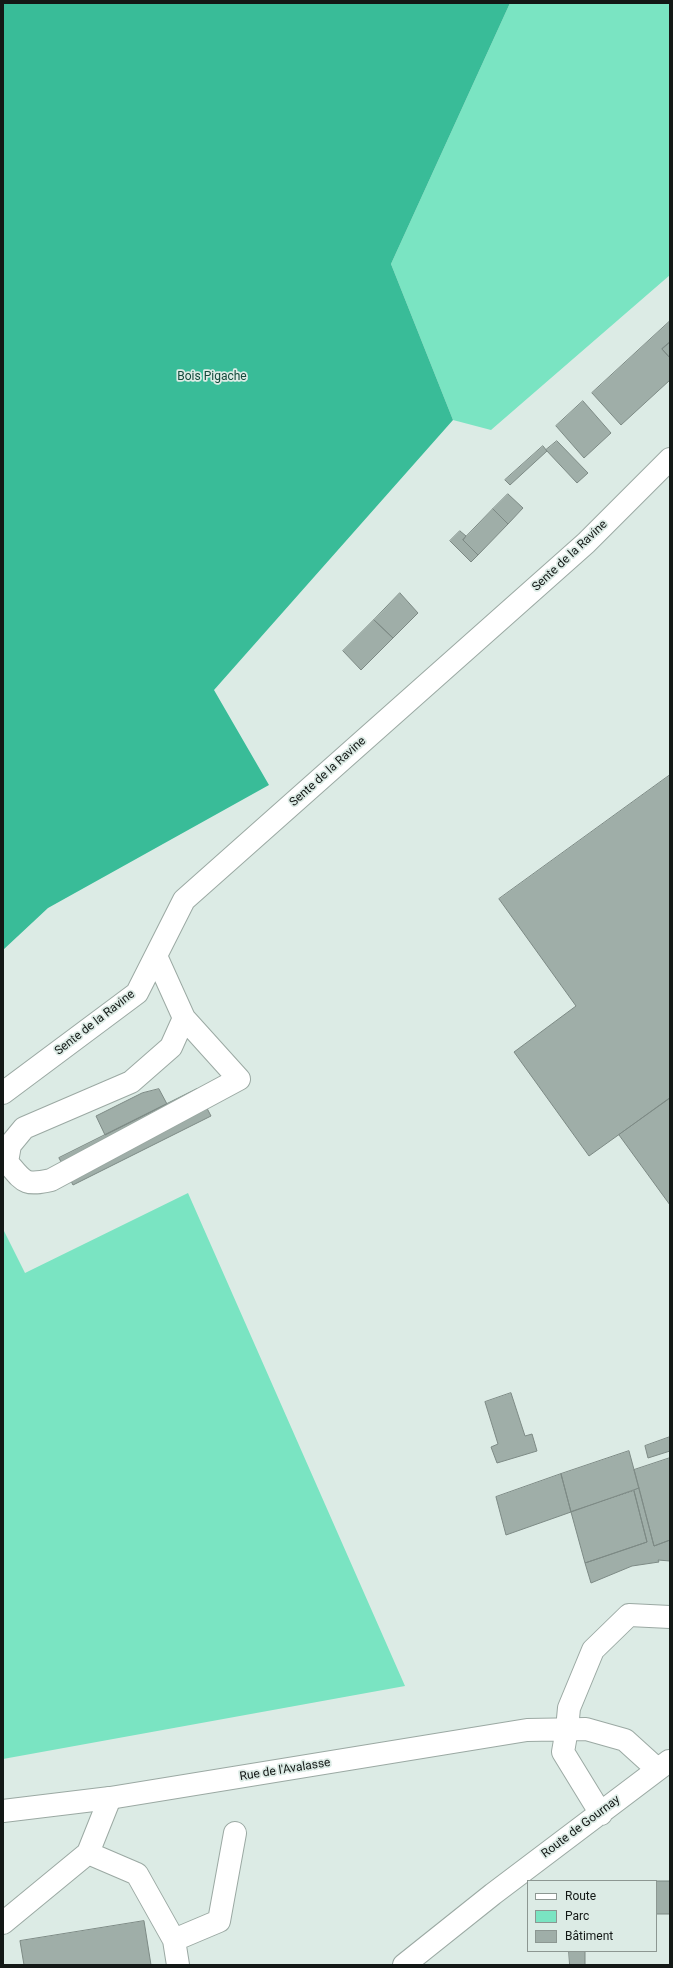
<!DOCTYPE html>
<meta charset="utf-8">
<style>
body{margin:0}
#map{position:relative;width:673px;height:1968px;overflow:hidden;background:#dcebe5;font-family:Roboto,sans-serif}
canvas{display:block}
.frame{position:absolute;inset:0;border:4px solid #131816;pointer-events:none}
.legend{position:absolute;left:527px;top:1880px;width:130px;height:72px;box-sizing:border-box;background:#dcebe5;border:1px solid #8c9792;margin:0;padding:5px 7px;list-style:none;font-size:12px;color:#131816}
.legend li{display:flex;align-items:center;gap:8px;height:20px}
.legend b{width:20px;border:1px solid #8c9792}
</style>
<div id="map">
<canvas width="673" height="1968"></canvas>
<div class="frame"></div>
<ul class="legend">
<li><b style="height:5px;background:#fff"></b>Route</li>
<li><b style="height:11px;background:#7ae4c2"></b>Parc</li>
<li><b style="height:11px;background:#9faea8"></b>Bâtiment</li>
</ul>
</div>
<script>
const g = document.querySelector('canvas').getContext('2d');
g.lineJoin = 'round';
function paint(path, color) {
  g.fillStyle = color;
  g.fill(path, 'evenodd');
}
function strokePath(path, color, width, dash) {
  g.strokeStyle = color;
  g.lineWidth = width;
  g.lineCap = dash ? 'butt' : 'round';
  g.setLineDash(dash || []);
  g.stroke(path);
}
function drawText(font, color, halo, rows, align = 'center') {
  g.font = font + ' Roboto,sans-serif';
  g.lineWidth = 3.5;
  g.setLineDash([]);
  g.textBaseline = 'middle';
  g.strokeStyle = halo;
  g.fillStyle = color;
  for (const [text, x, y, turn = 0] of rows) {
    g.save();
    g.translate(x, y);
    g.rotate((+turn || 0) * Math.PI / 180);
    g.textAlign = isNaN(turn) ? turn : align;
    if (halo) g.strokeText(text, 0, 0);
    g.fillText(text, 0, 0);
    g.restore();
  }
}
paint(new Path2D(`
 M 510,3 L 670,3 L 670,275 L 491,430 L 453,420 L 391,264 Z
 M 188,1193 L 405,1686 L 3,1759 L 3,1229 L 25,1273 Z`), '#7ae4c2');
paint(new Path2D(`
 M 3,3 L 510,3 L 391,264 L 453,420 L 214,690 L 269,785 L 48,908 L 3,950 Z`), '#39bc98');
const building = new Path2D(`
 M 670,321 L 670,342 L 662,349 L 670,358 L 670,380 L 621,425 L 592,393 Z
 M 670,342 L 670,358 L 662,349 Z
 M 583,401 L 611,433 L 584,458 L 556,426 Z
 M 557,441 L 588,473 L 577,483 L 546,450 Z
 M 543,446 L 547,451 L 510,485 L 505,480 Z
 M 508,494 L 523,508 L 508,524 L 493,509 Z
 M 493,509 L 508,524 L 478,555 L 463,540 Z
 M 460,531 L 466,536 L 463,540 L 478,555 L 471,562 L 450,541 Z
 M 400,593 L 418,613 L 393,638 L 374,620 Z
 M 374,620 L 393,638 L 361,670 L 343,651 Z
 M 670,775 L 670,1098 L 589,1156 L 514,1052 L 576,1006 L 499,899 Z
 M 159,1089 L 167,1104 L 105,1135 L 96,1116 L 142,1093 Z
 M 197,1089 L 211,1116 L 73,1185 L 59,1158 Z
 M 670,1098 L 670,1205 L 619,1135 Z
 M 511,1393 L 525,1436 L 532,1434 L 537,1451 L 497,1463 L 491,1447 L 498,1444 L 485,1402 Z
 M 670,1437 L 670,1451 L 648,1458 L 645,1446 Z
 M 629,1451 L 639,1488 L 571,1512 L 561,1474 Z
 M 670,1458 L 670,1540 L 654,1546 L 634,1470 Z
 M 561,1474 L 571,1512 L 506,1535 L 496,1497 Z
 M 639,1488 L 654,1546 L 670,1540 L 670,1561 L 658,1560 L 659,1562 L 632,1566 L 591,1583 L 585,1563 L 647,1542 L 634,1491 Z
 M 634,1491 L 647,1542 L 585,1563 L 571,1512 Z
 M 650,1881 L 670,1881 L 670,1914 L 656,1914 L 656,1881 Z
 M 144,1921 L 151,1965 L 24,1965 L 20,1941 Z
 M 569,1951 L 585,1951 L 585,1965 L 570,1965 Z`);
paint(building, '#9faea8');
strokePath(building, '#7d8a85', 1);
const minor = new Path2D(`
 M 156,956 L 184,1018 L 171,1047 L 131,1082 L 24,1128 L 10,1145 L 7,1162 C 24,1182 24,1186 51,1180 L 239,1079 L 184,1018
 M 3,1093 L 137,993 L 184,900 L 586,543 L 670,459
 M 567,1729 L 569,1708 L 593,1650 L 629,1615 L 670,1617
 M 88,1853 L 137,1874 L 174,1940 L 178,1965
 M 3,1923 L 88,1853 L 110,1798
 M 174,1940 L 219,1921 L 235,1833`);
const major = new Path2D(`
 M 567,1729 L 563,1752 L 601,1814
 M 3,1811 L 110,1798 L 527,1730 L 586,1729 L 625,1740 L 657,1769
 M 404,1965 L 493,1894 L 669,1761`);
strokePath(minor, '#9ba9a3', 24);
strokePath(major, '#9ba9a3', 24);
strokePath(minor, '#fff', 22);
strokePath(major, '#fff', 22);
drawText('12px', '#144a3b', '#dcebe5', [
 ["Bois Pigache",212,377]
]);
drawText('12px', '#131816', '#dcebe5', [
 ["Sente de la Ravine",570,556,-43],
 ["Sente de la Ravine",328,772,-42],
 ["Sente de la Ravine",95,1023,-38],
 ["Rue de l'Avalasse",285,1770,-9],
 ["Route de Gournay",581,1827,-37]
]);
</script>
